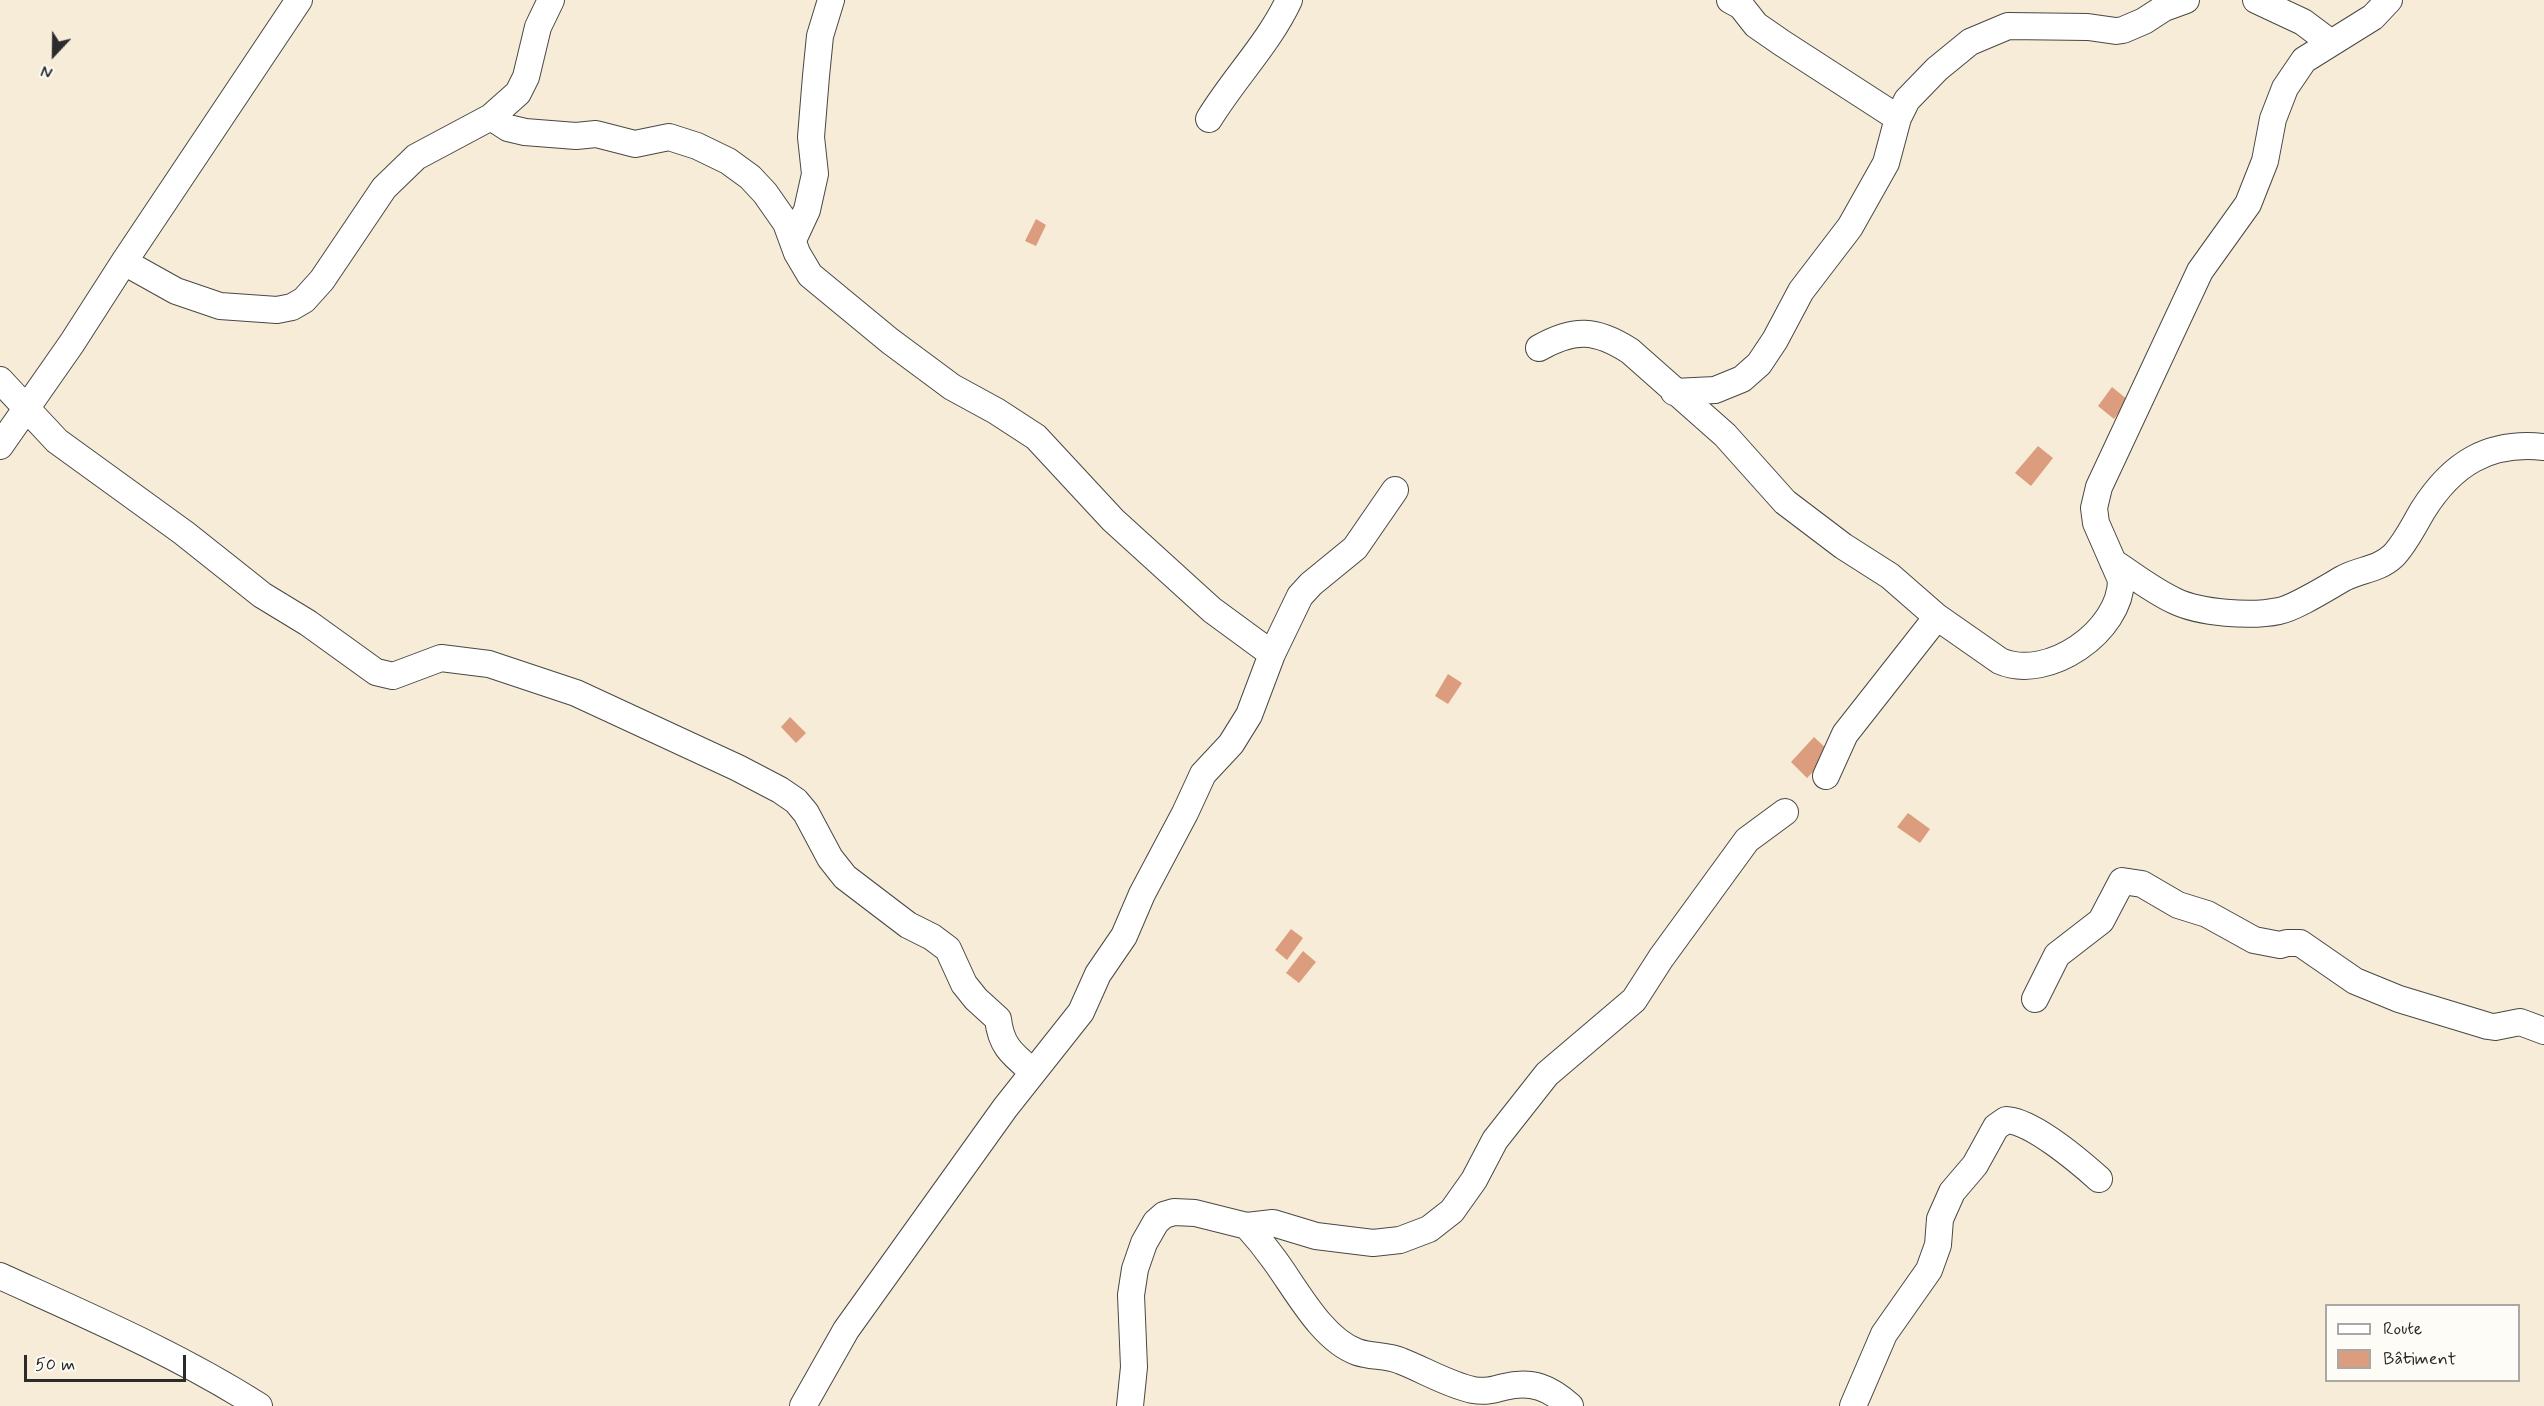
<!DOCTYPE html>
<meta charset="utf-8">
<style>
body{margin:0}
#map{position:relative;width:2544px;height:1406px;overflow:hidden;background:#f6ecd7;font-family:Mynerve,sans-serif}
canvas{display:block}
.legend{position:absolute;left:2325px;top:1304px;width:195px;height:78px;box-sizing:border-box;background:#fdfcf7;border:2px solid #a9a8a5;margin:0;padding:8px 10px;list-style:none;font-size:18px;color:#2b2b2b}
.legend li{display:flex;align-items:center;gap:12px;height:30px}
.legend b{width:30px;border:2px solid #a9a8a5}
.north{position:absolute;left:24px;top:24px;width:60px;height:60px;-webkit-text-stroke:4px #fdfcf7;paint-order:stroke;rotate:202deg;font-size:16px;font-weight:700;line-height:24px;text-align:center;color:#2b2b2b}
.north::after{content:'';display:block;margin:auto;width:21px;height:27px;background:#2b2b2b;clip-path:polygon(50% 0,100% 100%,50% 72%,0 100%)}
.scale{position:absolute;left:24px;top:1355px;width:162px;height:27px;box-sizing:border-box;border:3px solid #2b2b2b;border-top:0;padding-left:8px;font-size:18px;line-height:21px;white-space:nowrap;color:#2b2b2b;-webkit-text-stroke:4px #fdfcf7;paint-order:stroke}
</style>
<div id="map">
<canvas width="2544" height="1406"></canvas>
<ul class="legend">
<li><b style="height:8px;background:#fff"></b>Route</li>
<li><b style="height:16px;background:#dc9d7e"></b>Bâtiment</li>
</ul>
<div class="north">N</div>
<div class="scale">50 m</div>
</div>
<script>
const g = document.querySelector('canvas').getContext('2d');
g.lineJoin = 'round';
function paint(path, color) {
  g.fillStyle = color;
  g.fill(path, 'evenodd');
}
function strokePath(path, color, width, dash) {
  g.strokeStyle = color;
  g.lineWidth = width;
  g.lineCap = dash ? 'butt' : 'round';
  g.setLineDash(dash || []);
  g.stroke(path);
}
paint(new Path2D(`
 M 1036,219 L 1046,225 L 1036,246 L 1025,241 Z
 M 2112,387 L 2128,400 L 2114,419 L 2098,406 Z
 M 2038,446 L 2053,458 L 2031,486 L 2015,473 Z
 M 1448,674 L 1462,683 L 1448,704 L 1435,696 Z
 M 790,717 L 806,733 L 796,743 L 781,727 Z
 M 1814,737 L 1831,753 L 1807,778 L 1791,762 Z
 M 1908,813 L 1930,829 L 1920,843 L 1897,827 Z
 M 1291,929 L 1303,938 L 1287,960 L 1275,950 Z
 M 1303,951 L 1316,962 L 1299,983 L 1286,973 Z`), '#dc9d7e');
const minor = new Path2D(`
 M 1730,0 L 1741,6 L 1756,25 L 1782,43 L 1898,118
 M 2256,0 L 2303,22 L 2331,43
 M 491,117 L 508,128 L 525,132 L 576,136 L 596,134 L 635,144 L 669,137 L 697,146 L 728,161 L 750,177 L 765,193 L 786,223 L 797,253 L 810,275 L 890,341 L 952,387 L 996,411 L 1036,437 L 1113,520 L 1212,610 L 1272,654
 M 1209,119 C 1234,78 1269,43 1289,0
 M 793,240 L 807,210 L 815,174 L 811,137 L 816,76 L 820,36 L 831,0
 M 124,262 L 299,0
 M 1539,348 C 1574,328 1596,329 1630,351 L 1725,435 L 1785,502 L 1843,546 L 1890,576 L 1937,617 L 2000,661 C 2048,682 2121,631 2121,580 L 2096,523 L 2094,508 L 2099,487 L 2200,271 L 2248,204 L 2265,161 L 2273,119 L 2285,88 L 2304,60 L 2373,17 L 2389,0
 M 0,380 L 57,441 L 184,533 L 262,595 L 308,623 L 376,672 L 393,676 L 441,658 L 489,664 L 576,693 L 738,768 L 780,790 L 796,801 L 806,813 L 830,858 L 845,877 L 908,925 L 932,937 L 948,949 L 964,984 L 976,999 L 998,1019 C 1001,1046 1012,1054 1032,1071
 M 1674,392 L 1715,390 L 1742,379 L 1759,364 L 1775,340 L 1801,291 L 1850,227 L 1886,163 L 1898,118 L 1907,100 L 1937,69 L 1970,42 L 2008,26 L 2088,27 L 2116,31 L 2123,30 L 2144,21 L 2164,8 L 2186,0
 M 0,446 L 72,343 L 124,262 L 176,291 L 220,306 L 277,310 L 292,307 L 304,300 L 322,280 L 384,188 L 416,157 L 491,117 L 518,93 L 526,77 L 538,27 L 551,0
 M 2113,562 C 2133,575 2153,591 2175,601 C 2200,613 2251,617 2279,611 C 2295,608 2328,587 2344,578 C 2361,569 2378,570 2393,556 C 2405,544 2414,525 2423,510 C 2452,464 2488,441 2544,447
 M 1826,776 L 1845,734 L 1937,617
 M 2035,999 L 2057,955 L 2101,921 L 2122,881 L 2142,884 L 2178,905 L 2207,914 L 2254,940 L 2280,945 L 2287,943 L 2300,943 L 2355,981 L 2399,999 L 2488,1026 L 2495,1027 L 2520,1022 L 2544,1031
 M 1247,1226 C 1256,1236 1265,1247 1273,1258 C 1295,1287 1321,1339 1357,1352 C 1371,1357 1387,1355 1401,1361 C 1424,1370 1449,1385 1473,1390 C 1485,1392 1493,1390 1504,1387 C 1532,1380 1550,1388 1570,1406
 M 0,1276 C 88,1316 177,1354 259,1406
 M 803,1406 L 846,1330 L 1005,1108 L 1081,1012 L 1098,974 L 1124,936 L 1142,894 L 1185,813 L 1203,774 L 1231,744 L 1249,715 L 1272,654 L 1300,596 L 1311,584 L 1355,548 L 1395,490
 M 1130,1406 L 1134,1367 L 1131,1295 L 1135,1269 L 1144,1243 L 1156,1222 L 1164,1215 L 1174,1212 L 1195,1213 L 1247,1226 L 1273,1223 L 1316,1236 L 1373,1243 L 1400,1240 L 1429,1229 L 1452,1211 L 1474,1180 L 1495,1140 L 1547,1074 L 1634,1000 L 1661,958 L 1747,840 L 1785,812
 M 1853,1406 L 1884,1334 L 1929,1270 L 1938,1245 L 1940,1219 L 1952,1192 L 1975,1165 L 1996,1127 L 2006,1120 C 2032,1121 2080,1162 2099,1179`);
strokePath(minor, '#494845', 28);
strokePath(minor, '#fff', 26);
</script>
